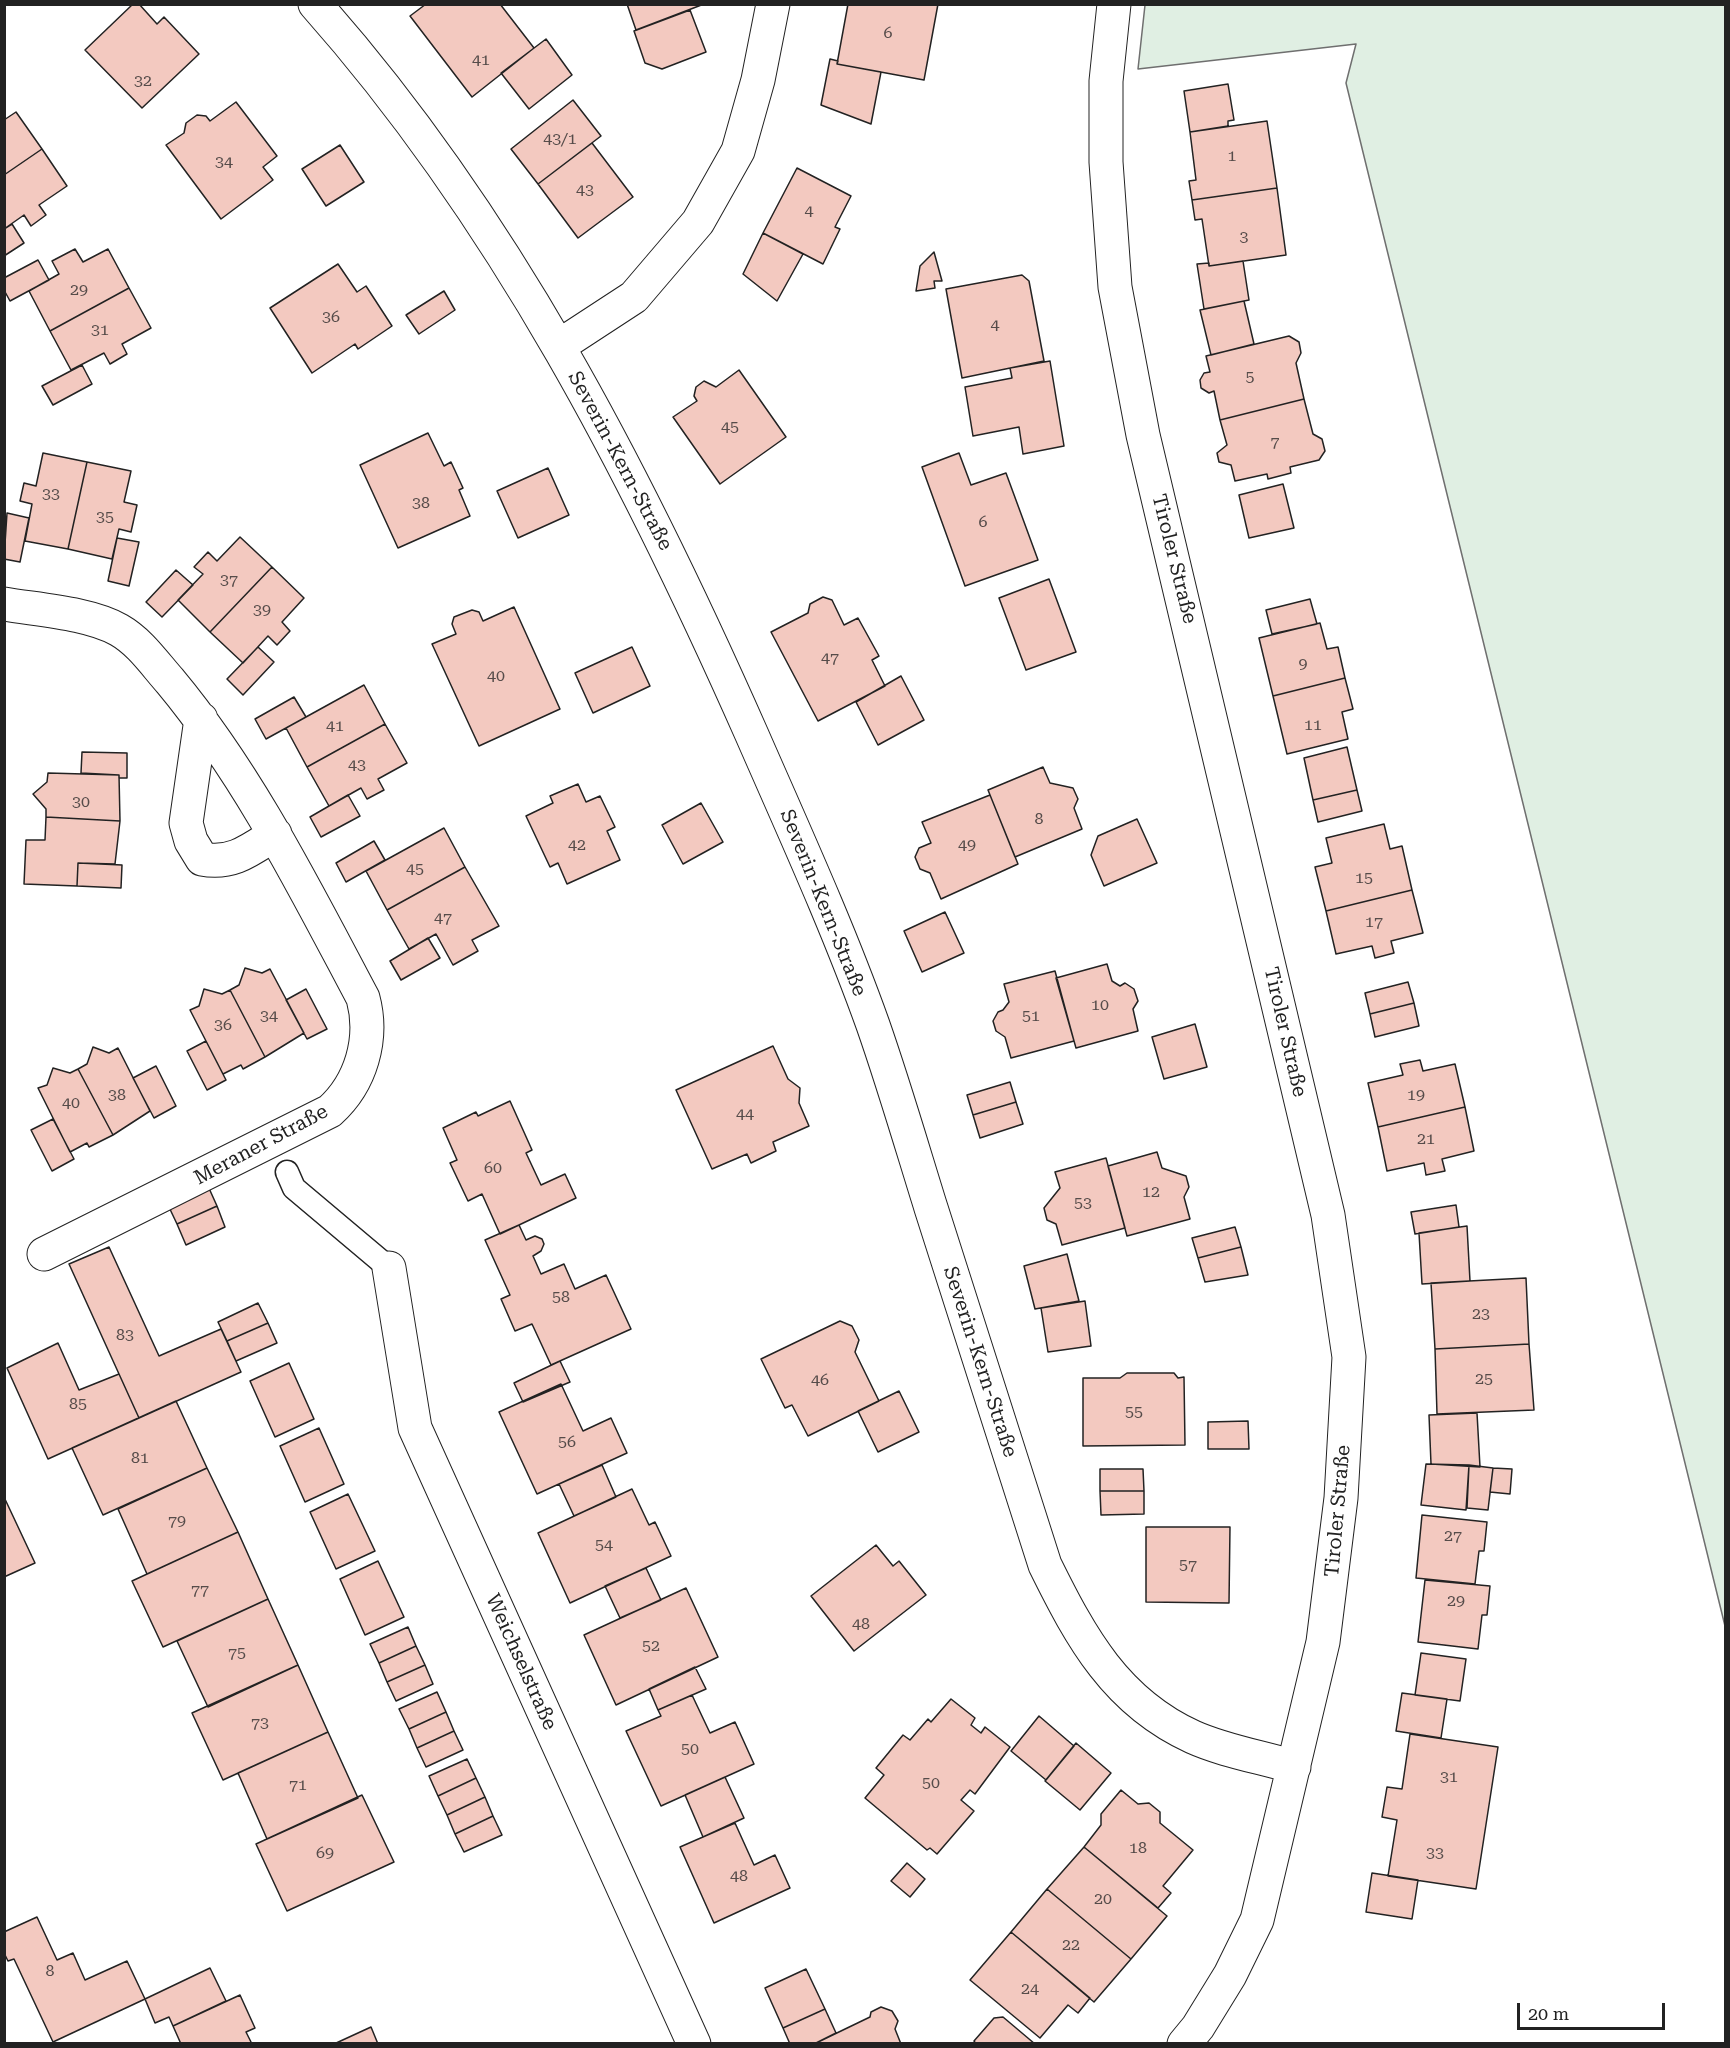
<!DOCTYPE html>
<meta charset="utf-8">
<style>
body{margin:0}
#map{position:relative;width:1730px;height:2048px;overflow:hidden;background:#fff;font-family:"Roboto Serif",serif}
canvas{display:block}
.frame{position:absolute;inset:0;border:6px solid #222;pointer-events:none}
.scale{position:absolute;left:1517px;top:2003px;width:148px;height:27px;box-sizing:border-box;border:3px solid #222;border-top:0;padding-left:8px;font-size:18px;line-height:21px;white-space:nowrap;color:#222;-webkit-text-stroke:4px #fff;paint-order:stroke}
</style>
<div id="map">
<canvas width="1730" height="2048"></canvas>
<div class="frame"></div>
<div class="scale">20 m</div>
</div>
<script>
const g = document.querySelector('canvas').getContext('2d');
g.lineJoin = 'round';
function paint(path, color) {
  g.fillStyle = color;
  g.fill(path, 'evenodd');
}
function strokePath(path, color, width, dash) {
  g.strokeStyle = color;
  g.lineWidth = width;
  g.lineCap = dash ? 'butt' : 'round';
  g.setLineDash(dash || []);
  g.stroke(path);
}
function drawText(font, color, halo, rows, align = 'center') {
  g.font = font + ' "Roboto Serif",serif';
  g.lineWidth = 4.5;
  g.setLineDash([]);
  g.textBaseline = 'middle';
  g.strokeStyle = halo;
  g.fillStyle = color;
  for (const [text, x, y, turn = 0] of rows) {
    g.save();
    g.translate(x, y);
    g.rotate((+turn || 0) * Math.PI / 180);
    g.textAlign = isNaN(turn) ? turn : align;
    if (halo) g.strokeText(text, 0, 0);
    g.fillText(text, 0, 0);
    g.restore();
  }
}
const green = new Path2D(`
 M 1145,5 L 1725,5 L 1725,1626 L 1346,83 L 1356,44 L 1138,69 Z`);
paint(green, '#e0efe3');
strokePath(green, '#6f6f6f', 1.5);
const building = new Path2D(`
 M 133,4 L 139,4 L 157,24 L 164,17 L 199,54 L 142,108 L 85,50 Z
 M 426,4 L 500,4 L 534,48 L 472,97 L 410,16 Z
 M 627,4 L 704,4 L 636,30 Z
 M 848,4 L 938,4 L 924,80 L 837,64 Z
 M 690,10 L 706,52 L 662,69 L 645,63 L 634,31 Z
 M 546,39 L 572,75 L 529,109 L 501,73 Z
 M 830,59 L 838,61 L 837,64 L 881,72 L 871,124 L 821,105 Z
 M 1228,84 L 1234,120 L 1228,121 L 1228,126 L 1190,132 L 1184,91 Z
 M 573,100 L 601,136 L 538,184 L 511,149 Z
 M 236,102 L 277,156 L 263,167 L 273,180 L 221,219 L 166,145 L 184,133 L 186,123 L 197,115 L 206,116 L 210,121 Z
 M 16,112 L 42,149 L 4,175 L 4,120 Z
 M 1267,121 L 1277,188 L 1192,200 L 1189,181 L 1196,180 L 1190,132 Z
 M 592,143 L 633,197 L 578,238 L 538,184 Z
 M 340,145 L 364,182 L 326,206 L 302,169 Z
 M 42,149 L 67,186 L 39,205 L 46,215 L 31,226 L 24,215 L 4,229 L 4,175 Z
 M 797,168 L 851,196 L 835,227 L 840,229 L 823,264 L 763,233 Z
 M 1277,188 L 1286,255 L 1209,266 L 1202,219 L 1195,220 L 1192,200 Z
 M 12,224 L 24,243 L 4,256 L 4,229 Z
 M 763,233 L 803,254 L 777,301 L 743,274 Z
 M 75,249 L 83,262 L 108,249 L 129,288 L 50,331 L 29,291 L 59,274 L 52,261 Z
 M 934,252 L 942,281 L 934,281 L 935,288 L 916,291 L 920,266 Z
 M 38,260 L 49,280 L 10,301 L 4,290 L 4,278 Z
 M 1243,261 L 1249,300 L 1204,309 L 1197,264 L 1209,263 L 1209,266 Z
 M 338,264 L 357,292 L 366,286 L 392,326 L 358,349 L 355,344 L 312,373 L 270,308 Z
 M 1022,275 L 1029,281 L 1044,361 L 962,378 L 946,289 Z
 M 129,288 L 151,328 L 122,344 L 127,354 L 110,364 L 104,353 L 71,370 L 50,331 Z
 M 444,291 L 455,310 L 419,334 L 406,315 Z
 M 1244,301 L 1254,344 L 1211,355 L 1200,310 Z
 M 1289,336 L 1299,342 L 1301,353 L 1296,363 L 1304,399 L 1220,420 L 1214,391 L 1209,393 L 1201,388 L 1200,380 L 1204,373 L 1210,372 L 1206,356 Z
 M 1050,361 L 1064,446 L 1023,454 L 1019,427 L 973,436 L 965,387 L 1012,378 L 1010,368 Z
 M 82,365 L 92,384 L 53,405 L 42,386 Z
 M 739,370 L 786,437 L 720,484 L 673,417 L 697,401 L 694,396 L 696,387 L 704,381 L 716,387 Z
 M 1304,399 L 1313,434 L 1322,439 L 1325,451 L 1319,460 L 1290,467 L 1291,473 L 1268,479 L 1267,474 L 1235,481 L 1231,465 L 1219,462 L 1217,453 L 1227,445 L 1220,420 Z
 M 428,433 L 444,466 L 451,462 L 463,488 L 459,490 L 470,516 L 398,548 L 360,465 Z
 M 43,453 L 87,462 L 68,549 L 25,541 L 32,504 L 20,501 L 24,483 L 36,486 Z
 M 959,453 L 971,485 L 1006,473 L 1038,560 L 965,586 L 922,467 Z
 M 87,462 L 131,471 L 124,502 L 137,505 L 131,532 L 119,529 L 112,559 L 68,549 Z
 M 548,468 L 569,515 L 518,538 L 497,491 Z
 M 1283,484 L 1294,528 L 1249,538 L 1239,495 Z
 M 7,513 L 29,518 L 20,562 L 4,559 Z
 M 240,537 L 272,567 L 210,632 L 178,600 L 203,574 L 194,567 L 208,552 L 217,561 Z
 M 117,538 L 139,542 L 129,586 L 108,581 Z
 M 272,567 L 304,598 L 282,622 L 290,631 L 277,645 L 268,636 L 243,663 L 210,632 Z
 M 176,570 L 193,585 L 162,617 L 146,602 Z
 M 1049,579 L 1076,652 L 1026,670 L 999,598 Z
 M 823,597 L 832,600 L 844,625 L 858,618 L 879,656 L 872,660 L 885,686 L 818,721 L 771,632 L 808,613 L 810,604 Z
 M 1310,599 L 1317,624 L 1272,634 L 1266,610 Z
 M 514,607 L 560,709 L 479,746 L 432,644 L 456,634 L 452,624 L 454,617 L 472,610 L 479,612 L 483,621 Z
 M 1320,623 L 1327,649 L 1338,647 L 1345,678 L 1273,696 L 1259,638 Z
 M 258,647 L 274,662 L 243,695 L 227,679 Z
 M 632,647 L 650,686 L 593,713 L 575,673 Z
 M 901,676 L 924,720 L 878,745 L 856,702 Z
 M 1345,678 L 1353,709 L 1342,712 L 1348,739 L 1287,754 L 1273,696 Z
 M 364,685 L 385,724 L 307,767 L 286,728 Z
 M 294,697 L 306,717 L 266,739 L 255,719 Z
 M 385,724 L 407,763 L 378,779 L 384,790 L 367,799 L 361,788 L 329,806 L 307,767 Z
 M 1347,747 L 1357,790 L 1313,800 L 1304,758 Z
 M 82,752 L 127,753 L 127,778 L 119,778 L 119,775 L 81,773 Z
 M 1043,767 L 1050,783 L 1073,788 L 1078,799 L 1074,808 L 1082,829 L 1015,857 L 988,790 Z
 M 48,773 L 119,775 L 120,821 L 46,817 L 46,809 L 33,794 L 47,782 Z
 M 578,784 L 586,802 L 600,796 L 615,827 L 607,831 L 620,860 L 567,884 L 558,863 L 550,867 L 526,816 L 553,803 L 550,796 Z
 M 1357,790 L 1362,811 L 1318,822 L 1313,800 Z
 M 348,795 L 360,816 L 321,837 L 310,817 Z
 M 990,795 L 1018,864 L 941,899 L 930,873 L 920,869 L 915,857 L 919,848 L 931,843 L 922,822 Z
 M 701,803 L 723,842 L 683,864 L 662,825 Z
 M 46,817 L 120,821 L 115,864 L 78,863 L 77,886 L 24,884 L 26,840 L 45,840 Z
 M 1137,819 L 1157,863 L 1104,886 L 1091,855 L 1098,836 Z
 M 1384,824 L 1390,849 L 1402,846 L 1412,890 L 1326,911 L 1315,867 L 1332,863 L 1326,838 Z
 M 444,828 L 465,867 L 387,910 L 366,871 Z
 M 374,841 L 385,860 L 346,882 L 336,863 Z
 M 78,863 L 122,865 L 121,888 L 77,886 Z
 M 465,867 L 499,926 L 472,940 L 478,951 L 453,965 L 436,934 L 409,949 L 387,910 Z
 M 1412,890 L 1423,933 L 1391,941 L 1394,953 L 1375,958 L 1372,946 L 1336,954 L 1326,911 Z
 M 945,912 L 964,953 L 922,972 L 904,931 Z
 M 428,938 L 440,958 L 401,980 L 390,961 Z
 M 1107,964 L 1112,981 L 1120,986 L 1125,983 L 1134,989 L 1138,1001 L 1133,1009 L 1138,1031 L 1076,1048 L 1056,978 Z
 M 245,968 L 262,973 L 270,969 L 304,1033 L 265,1057 L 230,990 L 239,985 Z
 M 1055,971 L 1074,1041 L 1011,1058 L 1005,1037 L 996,1031 L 993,1021 L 998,1012 L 1003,1010 L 1009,1002 L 1004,984 Z
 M 1408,982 L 1414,1003 L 1370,1014 L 1365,993 Z
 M 204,989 L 222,994 L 230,990 L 265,1057 L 243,1069 L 241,1065 L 223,1074 L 190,1010 L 199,1006 Z
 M 306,989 L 327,1029 L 307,1039 L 286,1000 Z
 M 1414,1003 L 1419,1026 L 1375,1037 L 1370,1014 Z
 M 1195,1024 L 1207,1067 L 1164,1079 L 1152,1037 Z
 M 206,1041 L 226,1080 L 207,1090 L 187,1051 Z
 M 773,1046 L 788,1079 L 800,1088 L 799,1103 L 809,1126 L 773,1142 L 776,1151 L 751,1163 L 747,1154 L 712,1169 L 676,1090 Z
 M 93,1047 L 109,1053 L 118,1048 L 150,1111 L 113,1135 L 78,1069 L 87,1064 Z
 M 1420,1060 L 1423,1071 L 1455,1064 L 1465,1107 L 1378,1127 L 1368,1083 L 1403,1075 L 1400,1064 Z
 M 156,1066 L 176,1106 L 154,1118 L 133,1078 Z
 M 53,1068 L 70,1073 L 78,1069 L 113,1135 L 89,1147 L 87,1143 L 70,1152 L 38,1088 L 47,1085 Z
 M 1010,1082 L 1016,1102 L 973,1115 L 967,1095 Z
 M 510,1101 L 532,1150 L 526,1153 L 541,1185 L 565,1174 L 576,1198 L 500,1234 L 482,1194 L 468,1201 L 450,1163 L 457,1160 L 443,1128 L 476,1112 L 478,1116 Z
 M 1016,1102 L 1023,1124 L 980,1138 L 973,1115 Z
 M 1465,1107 L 1474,1151 L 1442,1159 L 1445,1171 L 1426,1175 L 1424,1163 L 1387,1171 L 1378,1127 Z
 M 53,1119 L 74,1159 L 52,1171 L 31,1130 Z
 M 1157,1152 L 1162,1168 L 1186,1176 L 1189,1187 L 1184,1197 L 1190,1219 L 1127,1236 L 1108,1166 Z
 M 1106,1158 L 1125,1228 L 1062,1245 L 1056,1224 L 1047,1220 L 1044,1208 L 1060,1188 L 1055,1172 Z
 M 208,1186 L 217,1206 L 177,1224 L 168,1205 Z
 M 1456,1205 L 1459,1227 L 1415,1234 L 1411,1212 Z
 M 217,1206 L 225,1227 L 186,1245 L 177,1224 Z
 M 519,1225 L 526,1240 L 535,1236 L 542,1239 L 544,1244 L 541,1251 L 533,1256 L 541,1274 L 564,1264 L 575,1289 L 606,1275 L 631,1329 L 551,1365 L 532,1324 L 515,1331 L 501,1299 L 510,1295 L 485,1240 Z
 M 1467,1226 L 1470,1281 L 1422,1284 L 1419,1233 Z
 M 1235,1227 L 1241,1247 L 1198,1258 L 1192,1238 Z
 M 109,1247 L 159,1356 L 221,1329 L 241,1372 L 139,1418 L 69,1264 Z
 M 1241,1247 L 1248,1275 L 1205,1282 L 1198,1258 Z
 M 1067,1254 L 1079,1301 L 1035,1309 L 1024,1266 Z
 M 1526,1278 L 1529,1344 L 1435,1349 L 1431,1283 Z
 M 1085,1301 L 1091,1346 L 1048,1352 L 1041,1308 Z
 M 258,1303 L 268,1323 L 227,1341 L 218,1322 Z
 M 840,1321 L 852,1326 L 859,1340 L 855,1352 L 879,1401 L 808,1436 L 792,1405 L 785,1408 L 761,1359 Z
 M 268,1323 L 277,1343 L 236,1361 L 227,1341 Z
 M 58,1343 L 79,1390 L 119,1374 L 139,1418 L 48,1459 L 7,1368 Z
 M 1529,1344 L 1534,1410 L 1437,1414 L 1435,1349 Z
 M 560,1361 L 570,1382 L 523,1402 L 514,1383 Z
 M 289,1363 L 314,1419 L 275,1437 L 250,1381 Z
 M 1127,1373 L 1174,1373 L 1178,1378 L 1184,1377 L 1185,1445 L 1083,1446 L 1083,1378 L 1120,1378 Z
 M 561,1384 L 583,1431 L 611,1418 L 627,1453 L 537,1494 L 499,1412 Z
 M 899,1391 L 919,1432 L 878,1452 L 858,1411 Z
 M 176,1401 L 207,1468 L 103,1515 L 72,1448 Z
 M 1477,1413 L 1480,1467 L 1431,1464 L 1429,1415 Z
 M 1248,1421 L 1249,1449 L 1208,1449 L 1208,1422 Z
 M 319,1428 L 344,1484 L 305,1502 L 280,1446 Z
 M 1426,1464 L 1469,1465 L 1466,1510 L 1421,1505 Z
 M 602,1465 L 616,1497 L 574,1516 L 559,1484 Z
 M 1469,1465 L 1493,1468 L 1488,1510 L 1467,1508 Z
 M 207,1468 L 238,1532 L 147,1574 L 118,1509 Z
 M 1493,1468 L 1512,1469 L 1510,1494 L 1490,1492 Z
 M 1100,1469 L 1143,1469 L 1144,1491 L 1100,1491 Z
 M 632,1489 L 649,1525 L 655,1522 L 671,1556 L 570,1603 L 538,1533 Z
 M 1100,1491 L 1144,1491 L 1144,1514 L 1101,1515 Z
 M 348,1494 L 375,1551 L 336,1569 L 310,1512 Z
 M 4,1497 L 35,1563 L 4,1577 Z
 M 1422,1515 L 1487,1522 L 1484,1551 L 1479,1551 L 1475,1584 L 1416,1578 Z
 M 1146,1527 L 1230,1527 L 1229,1603 L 1146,1602 Z
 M 238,1532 L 268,1599 L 163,1647 L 132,1581 Z
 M 876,1545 L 893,1566 L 899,1561 L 926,1595 L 854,1651 L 811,1596 Z
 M 378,1561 L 404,1617 L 365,1635 L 340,1579 Z
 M 646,1568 L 661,1600 L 620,1618 L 605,1586 Z
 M 1425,1580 L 1490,1586 L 1487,1615 L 1482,1615 L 1478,1649 L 1418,1642 Z
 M 686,1588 L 718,1657 L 616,1705 L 584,1635 Z
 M 268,1599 L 298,1665 L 208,1707 L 177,1641 Z
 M 408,1627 L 416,1646 L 379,1663 L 370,1644 Z
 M 416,1646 L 425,1665 L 387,1682 L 379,1663 Z
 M 1421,1653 L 1466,1659 L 1460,1701 L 1415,1695 Z
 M 298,1665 L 328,1732 L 223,1780 L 192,1713 Z
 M 425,1665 L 433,1684 L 396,1701 L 387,1682 Z
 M 695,1667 L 706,1689 L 658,1710 L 649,1689 Z
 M 437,1692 L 446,1712 L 409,1729 L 399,1709 Z
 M 1402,1693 L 1447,1699 L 1441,1738 L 1396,1731 Z
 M 692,1695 L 710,1733 L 735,1722 L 754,1764 L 661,1806 L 626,1731 L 661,1716 L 658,1710 Z
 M 951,1699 L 975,1718 L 971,1725 L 981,1733 L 985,1727 L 1010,1747 L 975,1794 L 970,1790 L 961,1800 L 974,1811 L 937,1854 L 930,1848 L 927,1850 L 865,1798 L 884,1775 L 876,1768 L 903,1735 L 910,1740 L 928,1719 L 931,1722 Z
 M 446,1712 L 454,1731 L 417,1748 L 409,1729 Z
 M 1039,1716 L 1074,1746 L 1046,1780 L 1011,1751 Z
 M 454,1731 L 463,1750 L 426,1767 L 417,1748 Z
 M 328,1732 L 358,1798 L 267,1839 L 238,1773 Z
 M 1410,1734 L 1498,1747 L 1476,1889 L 1388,1876 L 1397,1820 L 1382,1817 L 1387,1787 L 1402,1789 Z
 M 1076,1743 L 1111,1773 L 1080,1810 L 1045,1781 Z
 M 467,1759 L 476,1778 L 438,1796 L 429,1776 Z
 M 725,1777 L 744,1818 L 703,1837 L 685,1795 Z
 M 476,1778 L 485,1797 L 447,1815 L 438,1796 Z
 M 1121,1790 L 1138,1804 L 1149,1803 L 1160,1812 L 1160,1823 L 1193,1850 L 1163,1886 L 1171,1893 L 1158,1908 L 1084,1847 L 1101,1825 L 1101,1814 Z
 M 362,1795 L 394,1862 L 287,1911 L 256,1844 Z
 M 485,1797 L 493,1816 L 455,1834 L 447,1815 Z
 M 493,1816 L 502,1835 L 464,1852 L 455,1834 Z
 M 735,1823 L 754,1865 L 775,1855 L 790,1888 L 714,1923 L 680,1847 Z
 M 1084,1847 L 1167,1916 L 1131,1959 L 1047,1889 Z
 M 907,1863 L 925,1879 L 910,1897 L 891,1881 Z
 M 1372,1873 L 1418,1880 L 1412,1919 L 1366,1912 Z
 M 1047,1889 L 1131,1959 L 1094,2002 L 1011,1932 Z
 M 37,1917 L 57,1960 L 73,1953 L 85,1980 L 127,1961 L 145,1999 L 53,2042 L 14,1959 L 8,1961 L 4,1953 L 4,1932 Z
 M 1011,1932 L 1090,1998 L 1078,2013 L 1068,2005 L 1040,2038 L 970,1980 Z
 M 210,1968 L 226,2001 L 173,2026 L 169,2017 L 155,2023 L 145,1999 Z
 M 806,1969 L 825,2009 L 783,2028 L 765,1988 Z
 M 240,1995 L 255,2028 L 246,2032 L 252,2044 L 181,2044 L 173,2026 Z
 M 881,2007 L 892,2011 L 898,2021 L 895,2029 L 901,2044 L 814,2044 L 870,2017 L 871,2012 Z
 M 825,2009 L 836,2033 L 814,2044 L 790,2044 L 783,2028 Z
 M 1003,2017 L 1035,2044 L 976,2044 L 974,2041 L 994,2018 Z
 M 371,2027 L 378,2044 L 334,2044 Z`);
paint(building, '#f3c9c0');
strokePath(building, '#222', 1.5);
const service = new Path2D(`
 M 287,1172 L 294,1188 L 389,1268`);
const minor = new Path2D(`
 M 315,4 C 505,218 637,475 752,735 C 794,831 838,927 873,1025 C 894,1085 912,1147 931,1208 C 969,1327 1007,1446 1045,1565 C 1081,1638 1116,1702 1193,1737 C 1224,1751 1261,1757 1294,1767
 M 1114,4 L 1106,81 L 1106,162 L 1115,287 L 1143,435 L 1328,1215 L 1349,1357 L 1341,1498 L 1323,1642 L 1257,1920 L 1230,1975 L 1198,2027 L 1184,2044
 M 559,346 L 634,297 L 698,222 L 738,151 L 758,80 L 773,4
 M 4,604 C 39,610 89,613 119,630 C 140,642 154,663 170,681 C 249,776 305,889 363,998 C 374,1039 361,1083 330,1111 L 44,1254
 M 201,719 L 186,823 L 191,841 L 202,859 C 232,865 250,850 275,834
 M 389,1268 L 415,1428 L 694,2044`);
strokePath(service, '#222', 25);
strokePath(minor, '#222', 35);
strokePath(service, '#fff', 22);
strokePath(minor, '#fff', 33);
drawText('16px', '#564c4a', null, [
 ["6",888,33],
 ["41",481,60],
 ["32",143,81],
 ["43/1",560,139],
 ["1",1232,156],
 ["34",224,162],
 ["43",585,190],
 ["4",809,211],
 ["3",1244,237],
 ["29",79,290],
 ["36",331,317],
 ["4",995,325],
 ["31",100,330],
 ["5",1250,377],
 ["45",730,427],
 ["7",1275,442],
 ["33",51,494],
 ["38",421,503],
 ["35",105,517],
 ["6",983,522],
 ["37",229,580],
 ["39",262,610],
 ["47",830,658],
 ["9",1303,664],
 ["40",496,676],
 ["11",1313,725],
 ["41",335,726],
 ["43",357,765],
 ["30",81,802],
 ["8",1039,819],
 ["42",577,845],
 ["49",967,845],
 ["45",415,869],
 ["15",1364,878],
 ["47",443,918],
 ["17",1374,922],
 ["10",1100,1005],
 ["34",269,1016],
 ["51",1031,1016],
 ["36",223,1025],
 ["38",117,1095],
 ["19",1416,1095],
 ["40",71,1103],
 ["44",745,1114],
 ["21",1426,1139],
 ["60",493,1168],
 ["12",1151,1192],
 ["53",1083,1203],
 ["58",561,1297],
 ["23",1481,1314],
 ["83",125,1335],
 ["25",1484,1379],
 ["46",820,1380],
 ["85",78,1404],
 ["55",1134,1412],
 ["56",567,1442],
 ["81",140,1458],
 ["79",177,1521],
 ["27",1453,1536],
 ["54",604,1545],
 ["57",1188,1565],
 ["77",200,1590],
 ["29",1456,1601],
 ["48",861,1624],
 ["52",651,1646],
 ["75",237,1653],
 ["73",260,1723],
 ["50",690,1749],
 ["31",1449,1777],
 ["50",931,1783],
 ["71",298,1785],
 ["18",1138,1848],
 ["69",325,1853],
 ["33",1435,1853],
 ["48",739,1876],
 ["20",1103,1899],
 ["22",1071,1945],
 ["8",50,1971],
 ["24",1030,1989]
]);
drawText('20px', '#222', '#fff', [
 ["Severin-Kern-Straße",620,461,62],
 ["Tiroler Straße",1174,559,76],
 ["Severin-Kern-Straße",823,903,68],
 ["Tiroler Straße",1285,1032,77],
 ["Meraner Straße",261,1145,-28],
 ["Severin-Kern-Straße",980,1362,72],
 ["Tiroler Straße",1338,1511,-85],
 ["Weichselstraße",521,1662,66]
]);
</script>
